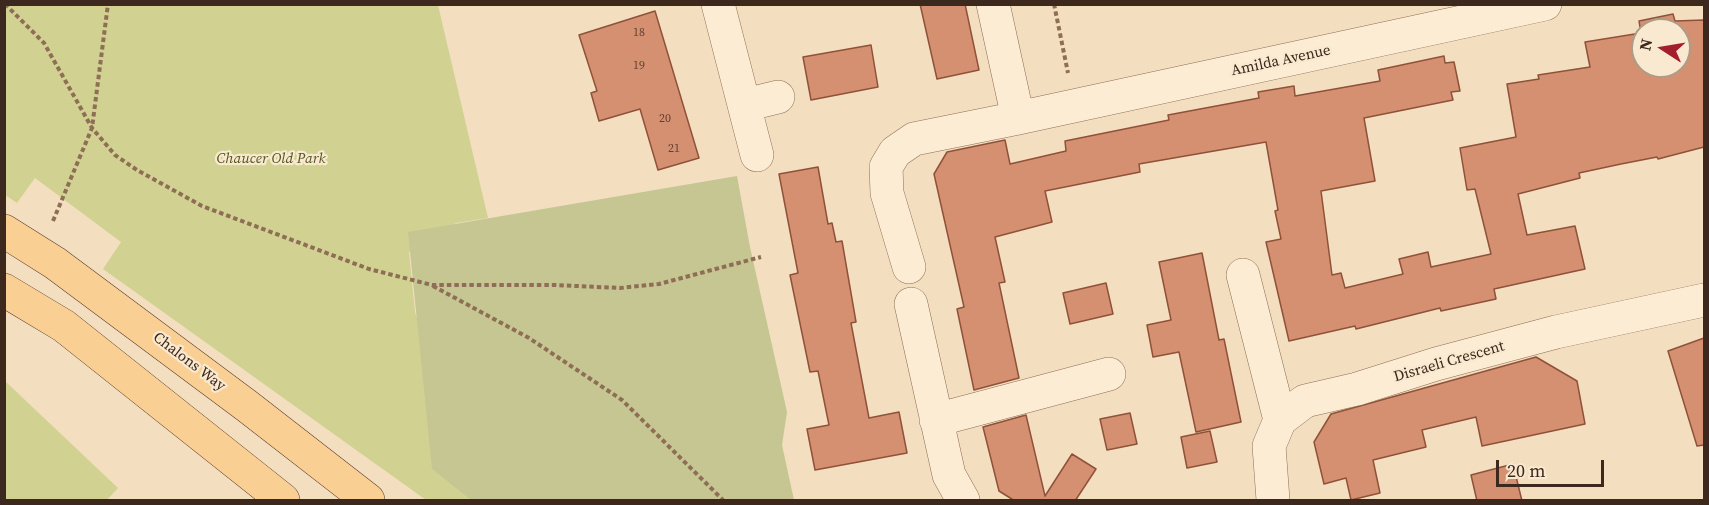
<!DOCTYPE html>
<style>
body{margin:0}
#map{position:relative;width:1709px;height:505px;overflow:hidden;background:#f3dec0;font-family:"Source Serif 4",serif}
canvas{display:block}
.frame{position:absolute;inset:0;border:6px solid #3c281c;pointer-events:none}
.north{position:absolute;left:1631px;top:18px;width:60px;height:60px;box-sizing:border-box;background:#f9e9d0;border:2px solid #ad9c88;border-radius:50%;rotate:282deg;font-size:16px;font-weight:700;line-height:24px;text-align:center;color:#3c281c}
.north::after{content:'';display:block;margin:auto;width:21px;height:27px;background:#a31f2e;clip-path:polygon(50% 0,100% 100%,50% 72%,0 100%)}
.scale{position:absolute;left:1496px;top:460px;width:108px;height:27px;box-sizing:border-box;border:3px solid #3c281c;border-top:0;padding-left:8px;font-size:18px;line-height:21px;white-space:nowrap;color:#3c281c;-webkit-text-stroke:4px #f9e9d0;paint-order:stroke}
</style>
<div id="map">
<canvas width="1709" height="505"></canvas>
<div class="frame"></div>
<div class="north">N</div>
<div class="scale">20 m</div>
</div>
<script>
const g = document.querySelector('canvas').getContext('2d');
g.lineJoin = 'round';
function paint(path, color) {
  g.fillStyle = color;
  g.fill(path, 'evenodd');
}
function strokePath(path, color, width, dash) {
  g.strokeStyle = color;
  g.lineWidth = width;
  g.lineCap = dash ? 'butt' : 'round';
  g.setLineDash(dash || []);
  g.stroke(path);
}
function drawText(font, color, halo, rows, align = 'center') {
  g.font = font + ' "Source Serif 4",serif';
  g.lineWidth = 4.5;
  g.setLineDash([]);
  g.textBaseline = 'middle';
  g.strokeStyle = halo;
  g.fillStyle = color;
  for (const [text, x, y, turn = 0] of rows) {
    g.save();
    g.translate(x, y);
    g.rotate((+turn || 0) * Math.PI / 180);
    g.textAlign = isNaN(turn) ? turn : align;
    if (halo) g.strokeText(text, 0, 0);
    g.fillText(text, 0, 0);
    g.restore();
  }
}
paint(new Path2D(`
 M 4,5 L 438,5 L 488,218 L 456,223 L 409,252 L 415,312 L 477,500 L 426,500 L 103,269 L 121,242 L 35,178 L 17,203 L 5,195 Z
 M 5,381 L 118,488 L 107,500 L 5,500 Z`), '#d1d292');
paint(new Path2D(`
 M 737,176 L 750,247 L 787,412 L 782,445 L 794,500 L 471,500 L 432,469 L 408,232 Z`), '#c5c692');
const building = new Path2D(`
 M 920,4 L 965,4 L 979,70 L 937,79 Z
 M 655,11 L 699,158 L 658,170 L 640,109 L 599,121 L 591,93 L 597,91 L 579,35 Z
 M 1673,14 L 1675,21 L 1704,20 L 1704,147 L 1658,159 L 1657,157 L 1621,164 L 1579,173 L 1580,178 L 1518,194 L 1527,235 L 1575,226 L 1585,269 L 1494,289 L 1496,299 L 1441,311 L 1440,308 L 1356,329 L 1355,326 L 1289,341 L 1266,242 L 1281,239 L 1275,211 L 1278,210 L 1266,142 L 1139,164 L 1140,172 L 1045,191 L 1052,222 L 995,237 L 1005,282 L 999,283 L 1019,378 L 974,390 L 957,309 L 964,307 L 934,174 L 947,152 L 1005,140 L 1010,164 L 1066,151 L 1065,141 L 1169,120 L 1168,115 L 1259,98 L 1258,92 L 1294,86 L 1295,96 L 1380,81 L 1378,70 L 1444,56 L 1445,63 L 1454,62 L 1460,91 L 1451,92 L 1453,100 L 1364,118 L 1375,181 L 1321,191 L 1332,275 L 1341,273 L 1345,288 L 1403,274 L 1399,259 L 1428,252 L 1431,267 L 1491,254 L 1475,189 L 1467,190 L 1460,148 L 1516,137 L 1507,84 L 1539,79 L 1538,75 L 1590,67 L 1585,42 L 1641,33 L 1639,21 ZM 1643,30 L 1679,30 L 1679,66 L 1643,66 Z
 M 871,45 L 878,87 L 811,100 L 803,57 Z
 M 818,167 L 828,224 L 832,223 L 836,242 L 842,241 L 856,322 L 851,323 L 869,418 L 899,412 L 907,453 L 815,470 L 807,429 L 829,425 L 818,371 L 810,372 L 790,275 L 798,273 L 779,174 Z
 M 1202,253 L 1219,340 L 1224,339 L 1241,422 L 1196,432 L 1179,352 L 1153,357 L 1147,325 L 1171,320 L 1159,262 Z
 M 1106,283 L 1113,314 L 1070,324 L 1063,293 Z
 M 1704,338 L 1704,445 L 1697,446 L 1668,351 Z
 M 1536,357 L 1577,381 L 1585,424 L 1482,446 L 1476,417 L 1422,430 L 1426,447 L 1373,460 L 1380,493 L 1351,500 L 1346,478 L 1324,484 L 1314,442 L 1331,414 Z
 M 1130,413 L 1137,444 L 1107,450 L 1100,419 Z
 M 1026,415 L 1045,496 L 1072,454 L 1096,469 L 1075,501 L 1015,501 L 999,491 L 983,427 Z
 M 1210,431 L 1217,462 L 1187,468 L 1181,437 Z
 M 1513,464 L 1522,501 L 1477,501 L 1471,475 Z`);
paint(building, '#d59071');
strokePath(building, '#8f5239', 1.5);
const minor = new Path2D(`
 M 718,4 L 757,155
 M 993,4 L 1018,118
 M 745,105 L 778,97
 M 909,267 L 887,193 L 886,167 L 895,152 L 914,139 L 1018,118 L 1545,4
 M 1243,275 L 1280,420
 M 911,304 L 949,475 L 963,500
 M 936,420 L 1109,374
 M 1273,500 L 1269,446 L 1280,420 L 1305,401 L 1357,389 L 1436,364 L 1556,332 L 1704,300`);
const major = new Path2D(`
 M 4,231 L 55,263 L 247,406 L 368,500
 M 4,290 L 64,326 L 283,500`);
strokePath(minor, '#8e6e55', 34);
strokePath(major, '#5b3c2a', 34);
strokePath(new Path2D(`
 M 5,4 L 44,43 L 92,128 L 115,155 L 137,170 L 202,206 L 369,269 L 432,285 L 555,285 L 620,288 L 659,284 L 761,257
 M 1054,4 L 1068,73
 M 53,221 L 92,128 L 108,4
 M 433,286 L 529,338 L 622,400 L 723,500`), '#8e6e55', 4, [4.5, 3]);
strokePath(minor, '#fcecd4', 33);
strokePath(major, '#facf93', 33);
drawText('12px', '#624231', null, [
 ["18",639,33],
 ["19",639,66],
 ["20",665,119],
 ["21",674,149]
]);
drawText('15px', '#3c281c', '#f9e9d0', [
 ["Amilda Avenue",1281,61,-12],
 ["Chalons Way",189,362,37],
 ["Disraeli Crescent",1449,362,-16]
]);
drawText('italic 15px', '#525a20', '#f9e9d0', [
 ["Chaucer Old Park",271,159]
]);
</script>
